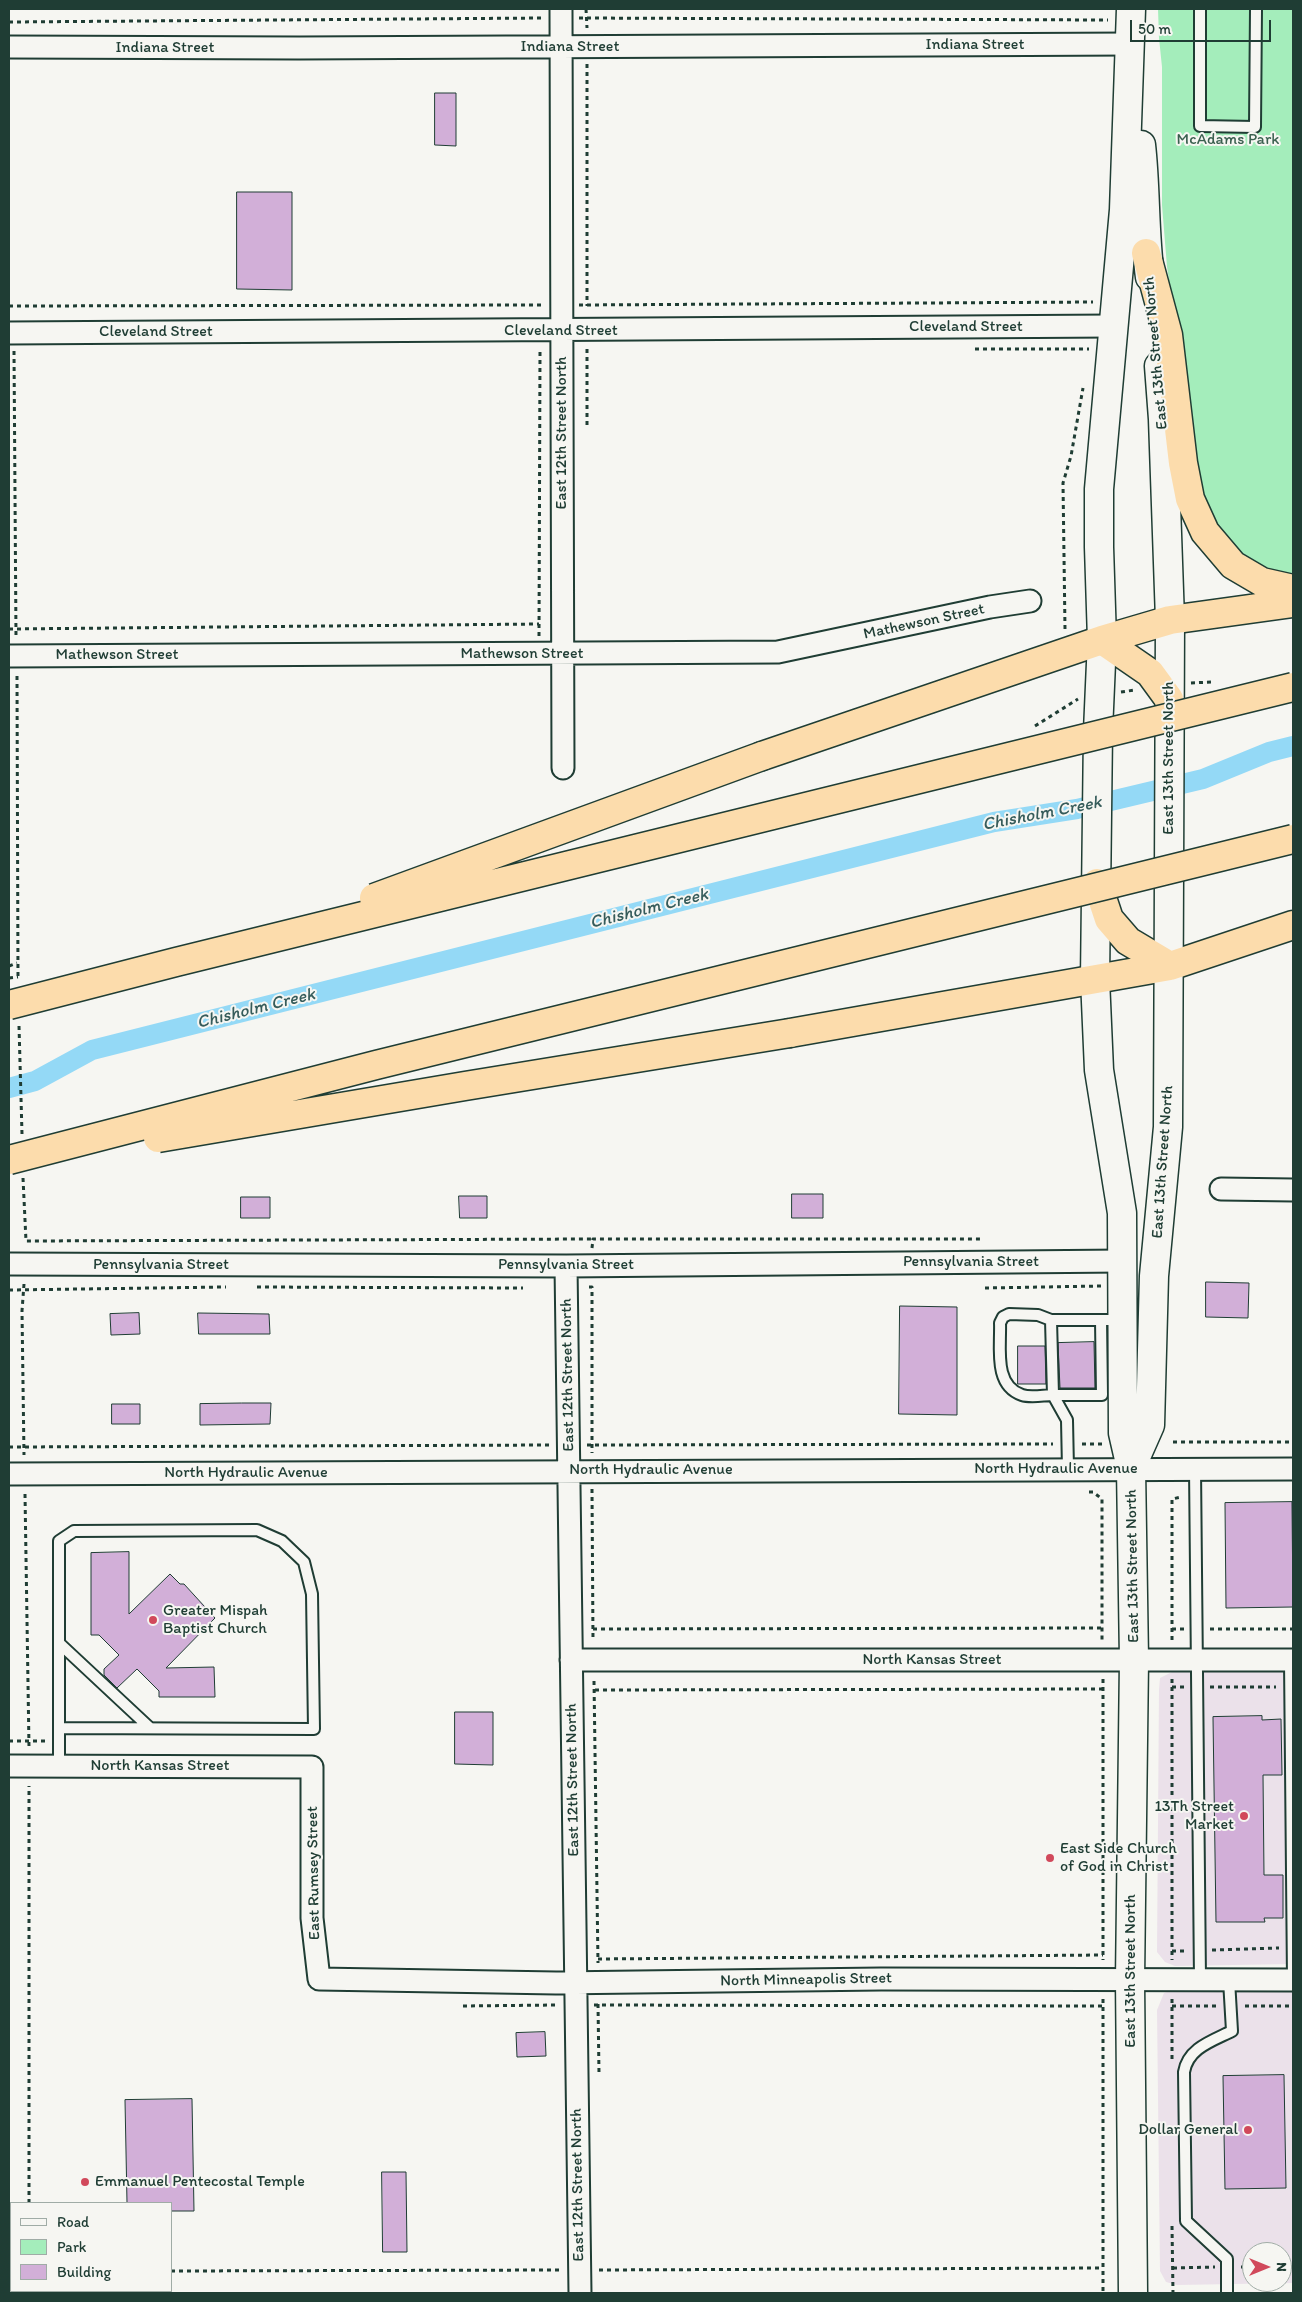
<!DOCTYPE html>
<style>
body{margin:0}
#map{position:relative;width:1302px;height:2302px;overflow:hidden;background:#f6f6f2;font-family:Itim,sans-serif}
canvas{display:block}
.frame{position:absolute;inset:0;border:10px solid #1f3d34;pointer-events:none}
.legend{position:absolute;left:10px;top:2202px;width:162px;height:90px;box-sizing:border-box;background:#f6f6f2;border:1px solid #a0aca6;margin:0;padding:6px 9px;list-style:none;font-size:15px;color:#1f3d34}
.legend li{display:flex;align-items:center;gap:10px;height:25px}
.legend b{width:25px;border:1px solid #a0aca6}
.north{position:absolute;left:1242px;top:2242px;width:50px;height:50px;box-sizing:border-box;background:#f6f6f2;border:1px solid #a0aca6;border-radius:50%;rotate:90deg;font-size:14px;font-weight:700;line-height:20px;text-align:center;color:#1f3d34}
.north::after{content:'';display:block;margin:auto;width:18px;height:22px;background:#d1495b;clip-path:polygon(50% 0,100% 100%,50% 72%,0 100%)}
.scale{position:absolute;left:1130px;top:20px;width:141px;height:22px;box-sizing:border-box;border:2px solid #1f3d34;border-top:0;padding-left:6px;font-size:15px;line-height:18px;white-space:nowrap;color:#1f3d34;-webkit-text-stroke:4px #f6f6f2;paint-order:stroke}
</style>
<div id="map">
<canvas width="1302" height="2302"></canvas>
<div class="frame"></div>
<ul class="legend">
<li><b style="height:6px;background:#f6f6f2"></b>Road</li>
<li><b style="height:14px;background:#a4edbb"></b>Park</li>
<li><b style="height:14px;background:#d2afd8"></b>Building</li>
</ul>
<div class="north">N</div>
<div class="scale">50 m</div>
</div>
<script>
const g = document.querySelector('canvas').getContext('2d');
g.lineJoin = 'round';
function paint(path, color) {
  g.fillStyle = color;
  g.fill(path, 'evenodd');
}
function strokePath(path, color, width, dash) {
  g.strokeStyle = color;
  g.lineWidth = width;
  g.lineCap = dash ? 'butt' : 'round';
  g.setLineDash(dash || []);
  g.stroke(path);
}
function drawText(font, color, halo, rows, align = 'center') {
  g.font = font + ' Itim,sans-serif';
  g.lineWidth = 4;
  g.setLineDash([]);
  g.textBaseline = 'middle';
  g.strokeStyle = halo;
  g.fillStyle = color;
  for (const [text, x, y, turn = 0] of rows) {
    g.save();
    g.translate(x, y);
    g.rotate((+turn || 0) * Math.PI / 180);
    g.textAlign = isNaN(turn) ? turn : align;
    if (halo) g.strokeText(text, 0, 0);
    g.fillText(text, 0, 0);
    g.restore();
  }
}
paint(new Path2D(`
 M 1176,1670 L 1293,1670 L 1293,1964 L 1175,1966 L 1165,1962 L 1157,1952 L 1159,1690 L 1160,1678 Z
 M 1172,1990 L 1293,1990 L 1293,2283 L 1177,2285 L 1166,2282 L 1160,2271 L 1157,2010 L 1164,1993 ZM 1252,2252 L 1282,2252 L 1282,2282 L 1252,2282 Z`), '#ebe1ea');
paint(new Path2D(`
 M 1158,9 L 1293,9 L 1293,579 L 1249,564 L 1216,524 L 1200,486 L 1167,267 L 1162,205 L 1162,67 L 1159,38 Z`), '#a4edbb');
strokePath(new Path2D(`
 M 9,1088 L 35,1081 L 92,1050 L 994,822 L 1077,809 L 1203,779 L 1269,752 L 1293,746`), '#94d9f6', 20);
const building = new Path2D(`
 M 435,93 L 456,93 L 456,146 L 435,145 Z
 M 237,192 L 292,192 L 292,290 L 237,289 Z
 M 792,1194 L 823,1194 L 823,1218 L 792,1218 Z
 M 459,1196 L 487,1196 L 487,1218 L 460,1218 Z
 M 241,1197 L 270,1197 L 270,1218 L 241,1218 Z
 M 1206,1282 L 1249,1283 L 1248,1318 L 1206,1317 Z
 M 900,1306 L 957,1307 L 957,1415 L 899,1414 Z
 M 139,1313 L 140,1334 L 111,1335 L 110,1314 Z
 M 198,1313 L 269,1314 L 270,1334 L 199,1334 Z
 M 1094,1342 L 1095,1388 L 1060,1388 L 1058,1343 Z
 M 1018,1346 L 1045,1346 L 1046,1384 L 1018,1384 Z
 M 242,1403 L 271,1403 L 270,1424 L 200,1425 L 200,1404 Z
 M 112,1404 L 140,1404 L 140,1424 L 112,1424 Z
 M 1292,1502 L 1293,1607 L 1226,1608 L 1225,1503 Z
 M 129,1552 L 129,1614 L 170,1574 L 180,1584 L 184,1584 L 215,1618 L 166,1668 L 214,1667 L 215,1697 L 159,1697 L 159,1691 L 137,1669 L 117,1688 L 104,1675 L 104,1669 L 119,1655 L 99,1635 L 91,1635 L 91,1553 Z
 M 455,1712 L 493,1712 L 493,1765 L 455,1764 Z
 M 1262,1716 L 1262,1720 L 1281,1719 L 1282,1775 L 1263,1775 L 1264,1875 L 1283,1875 L 1283,1918 L 1264,1918 L 1265,1922 L 1216,1922 L 1213,1717 Z
 M 545,2032 L 546,2056 L 517,2057 L 516,2033 Z
 M 1284,2075 L 1286,2188 L 1225,2189 L 1223,2076 Z
 M 192,2099 L 194,2211 L 171,2211 L 171,2203 L 127,2203 L 125,2100 Z
 M 382,2172 L 406,2172 L 407,2252 L 383,2252 Z`);
paint(building, '#d2afd8');
strokePath(building, '#1f3d34', 1);
const service = new Path2D(`
 M 1200,9 L 1200,126 L 1255,127 L 1256,9
 M 1051,1320 L 1053,1395 L 1102,1395 L 1101,1320
 M 1195,1468 L 1200,1980
 M 1068,1469 L 1067,1420 L 1053,1395 C 1044,1395 1031,1398 1022,1395 C 993,1385 1001,1347 1000,1323 L 1003,1317 L 1009,1314 L 1038,1315 L 1051,1320 L 1122,1320
 M 59,1643 L 150,1728
 M 1290,1660 L 1293,1980
 M 59,1728 L 314,1729 L 312,1594 L 304,1562 L 282,1541 L 257,1530 L 74,1531 L 59,1541 L 59,1766
 M 1227,2293 L 1227,2259 L 1186,2221 L 1184,2072 C 1188,2048 1212,2041 1232,2031 L 1229,1980`);
const minor = new Path2D(`
 M 561,9 L 563,768
 M 9,47 L 299,48 L 1131,44
 M 9,333 L 1113,326
 M 9,656 L 778,652 L 990,607 L 1030,601
 M 1221,1189 L 1293,1190
 M 9,1264 L 566,1266 L 1123,1261
 M 566,1266 L 580,2293
 M 9,1474 L 1293,1469
 M 571,1660 L 1293,1660
 M 9,1766 L 312,1767 L 312,1918 L 319,1979 L 556,1983 L 881,1979 L 1293,1980`);
const secondary = new Path2D(`
 M 1131,9 L 1124,210 L 1099,489 L 1099,547 L 1102,640 L 1098,731 L 1095,979 L 1099,1070 L 1122,1213 L 1123,1433 L 1131,1468 L 1134,1660 L 1130,1980 L 1133,2293
 M 1141,145 C 1146,189 1144,233 1150,277
 M 1131,1468 L 1150,1425 L 1154,1276 L 1168,1127 L 1170,620 L 1163,419 L 1159,366`);
const motorway = new Path2D(`
 M 1146,253 L 1168,335 L 1183,463 L 1190,499 L 1205,532 L 1233,565 L 1262,582 L 1293,589
 M 1102,640 L 1150,673 L 1169,699
 M 762,756 L 1102,640 L 1170,620 L 1293,603
 M 1097,883 L 1109,919 L 1128,941 L 1170,966
 M 790,1033 L 1170,966 L 1293,925`);
strokePath(service, '#1f3d34', 14);
strokePath(minor, '#1f3d34', 25);
strokePath(secondary, '#1f3d34', 31);
strokePath(motorway, '#1f3d34', 31);
strokePath(new Path2D(`
 M 586,9 L 587,28
 M 579,18 L 1108,20
 M 9,22 L 543,18
 M 587,64 L 587,306
 M 579,305 L 1093,302
 M 9,306 L 543,305
 M 587,349 L 587,425
 M 975,349 L 1089,349
 M 14,351 L 16,637
 M 9,629 L 539,624
 M 1065,629 L 1063,483 L 1071,456 L 1083,388
 M 539,636 L 540,352
 M 17,676 L 18,979
 M 1191,683 L 1212,682
 M 1121,692 L 1135,690
 M 1035,726 L 1078,699
 M 9,966 L 17,963
 M 9,978 L 18,977
 M 19,1026 L 22,1134
 M 23,1178 L 26,1241 L 593,1239
 M 592,1248 L 593,1239 L 981,1239
 M 24,1284 L 22,1311 L 24,1455
 M 257,1287 L 523,1288
 M 589,1287 L 592,1287 L 592,1453
 M 985,1288 L 1101,1286
 M 9,1290 L 226,1287
 M 1173,1442 L 1293,1442
 M 1082,1444 L 1103,1444
 M 587,1445 L 1053,1444
 M 9,1447 L 551,1445
 M 592,1489 L 593,1640
 M 1089,1492 L 1093,1492 L 1102,1499 L 1102,1640
 M 25,1494 L 29,1747
 M 593,1629 L 1102,1628
 M 1172,1629 L 1184,1629
 M 1210,1629 L 1293,1629
 M 1172,1640 L 1172,1499 L 1181,1497
 M 1103,1679 L 1103,1960
 M 1172,1679 L 1172,1960
 M 594,1681 L 598,1963
 M 1172,1687 L 1184,1687
 M 1210,1687 L 1276,1687
 M 595,1690 L 1103,1689
 M 9,1741 L 46,1741
 M 1212,1950 L 1279,1948
 M 1172,1951 L 1186,1951
 M 598,1959 L 1103,1955
 M 1103,1999 L 1103,2293
 M 1172,1999 L 1172,2060
 M 598,2004 L 599,2073
 M 594,2005 L 1103,2006
 M 463,2006 L 558,2005
 M 1172,2006 L 1216,2006
 M 1245,2006 L 1293,2006
 M 29,2203 L 29,1786
 M 1172,2226 L 1173,2293
 M 1241,2267 L 1252,2267
 M 1282,2267 L 1293,2267
 M 1173,2268 L 1215,2267
 M 599,2270 L 1103,2268
 M 171,2271 L 560,2270
 M 31,2291 L 32,2293`), '#1f3d34', 3, [4, 4]);
strokePath(service, '#f6f6f2', 10);
strokePath(minor, '#f6f6f2', 21);
strokePath(secondary, '#f6f6f2', 28);
strokePath(motorway, '#fcdcac', 28);
const motorwayBridge = new Path2D(`
 M 374,898 L 762,756
 M 9,1005 L 176,962 L 1293,687
 M 158,1138 L 465,1086 L 790,1033
 M 9,1160 L 376,1065 L 1293,839`);
strokePath(motorwayBridge, '#1f3d34', 31, []);
strokePath(motorwayBridge, '#fcdcac', 28);
for (const [x, y, r, color] of [
 [153,1620,5,"#d1495b"],
 [1244,1816,5,"#d1495b"],
 [1050,1858,5,"#d1495b"],
 [1248,2130,5,"#d1495b"],
 [85,2182,5,"#d1495b"]
]) {
  const dot = new Path2D();
  dot.arc(x, y, r, 0, 2 * Math.PI);
  g.fillStyle = color;
  g.fill(dot);
  strokePath(dot, '#f6f6f2', 2);
}
drawText('16px', '#1f3d34', '#f6f6f2', [
 ["Indiana Street",975,45],
 ["Indiana Street",570,47],
 ["Indiana Street",165,48],
 ["Cleveland Street",966,327],
 ["Cleveland Street",561,331],
 ["Cleveland Street",156,332],
 ["East 13th Street North",1156,353,-95],
 ["East 12th Street North",562,433,-90],
 ["Mathewson Street",924,622,-12],
 ["Mathewson Street",522,654],
 ["Mathewson Street",117,655],
 ["East 13th Street North",1169,758,-90],
 ["East 13th Street North",1163,1162,-86],
 ["Pennsylvania Street",971,1262],
 ["Pennsylvania Street",161,1265],
 ["Pennsylvania Street",566,1265],
 ["East 12th Street North",568,1375,-91],
 ["North Hydraulic Avenue",1056,1469],
 ["North Hydraulic Avenue",651,1470],
 ["North Hydraulic Avenue",246,1473],
 ["East 13th Street North",1133,1566,-91],
 ["North Kansas Street",932,1660],
 ["North Kansas Street",160,1766],
 ["East 12th Street North",573,1780,-91],
 ["East Rumsey Street",314,1873,-91],
 ["East 13th Street North",1131,1971,-90],
 ["North Minneapolis Street",806,1980,-1],
 ["East 12th Street North",578,2185,-91]
]);
drawText('16px', '#3a604f', '#f6f6f2', [
 ["McAdams Park",1228,140]
]);
drawText('16px', '#1f3d34', '#f6f6f2', [
 ["Greater Mispah",163,1611],
 ["Baptist Church",163,1629],
 ["13Th Street",1234,1807,"right"],
 ["Market",1234,1825,"right"],
 ["East Side Church",1060,1849],
 ["of God in Christ",1060,1867],
 ["Dollar General",1238,2130,"right"],
 ["Emmanuel Pentecostal Temple",95,2182]
], 'left');
drawText('italic 18px', '#365c5b', '#f6f6f2', [
 ["Chisholm Creek",1042,814,-11],
 ["Chisholm Creek",649,909,-14],
 ["Chisholm Creek",256,1009,-14]
]);
</script>
